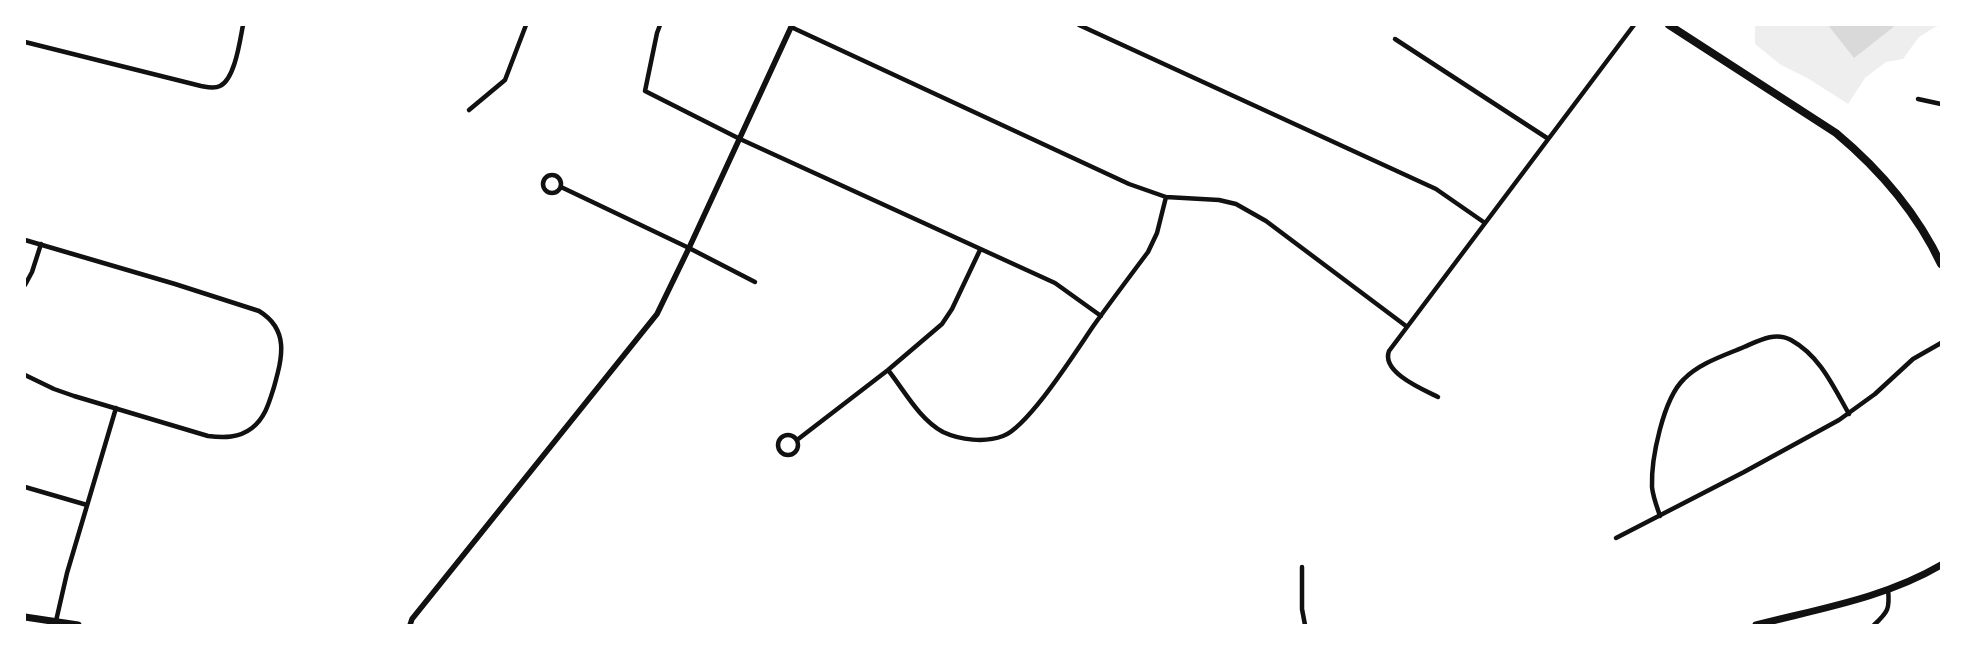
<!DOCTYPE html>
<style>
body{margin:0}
#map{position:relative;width:1966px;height:650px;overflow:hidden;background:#fff;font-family:Rubik,sans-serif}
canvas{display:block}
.frame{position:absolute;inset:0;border:26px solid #fff;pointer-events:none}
</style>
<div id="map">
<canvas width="1966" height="650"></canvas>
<div class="frame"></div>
</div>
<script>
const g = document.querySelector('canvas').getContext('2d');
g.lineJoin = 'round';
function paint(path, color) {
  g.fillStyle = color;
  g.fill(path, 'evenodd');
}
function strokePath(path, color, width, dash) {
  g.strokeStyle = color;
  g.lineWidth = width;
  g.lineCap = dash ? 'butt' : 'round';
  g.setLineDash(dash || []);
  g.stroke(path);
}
paint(new Path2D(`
 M 1755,25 L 1941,25 L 1941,27 L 1937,26 L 1919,37 L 1903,59 L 1886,62 L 1865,78 L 1848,104 L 1809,79 L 1781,65 L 1755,44 Z`), '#eee');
paint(new Path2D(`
 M 1828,25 L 1896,25 L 1854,58 Z`), '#d9d9d9');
strokePath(new Path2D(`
 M 660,25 L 657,33 L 645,91 L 740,139 L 1055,283 L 1101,316
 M 1079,25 L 1436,189 L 1485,223
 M 791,27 L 1129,184 L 1166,197 L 1219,200 L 1236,204 L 1266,221 L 1406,326
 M 1395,39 L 1547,138
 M 25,42 L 201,86 C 207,87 214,89 220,86 C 235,79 240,40 243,25
 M 1918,99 L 1941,104
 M 469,110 L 505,80 L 526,25
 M543 184a9 9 0 1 1 18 0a9 9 0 1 1-18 0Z
 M 561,187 L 689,248 L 755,282
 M 25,240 L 175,284 L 259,311 C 290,330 282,358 274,387 C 269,403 265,418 252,428 C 239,438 224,438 208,436 L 74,396 L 54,389 L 25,375
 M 25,285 L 32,272 L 41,244
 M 888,370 C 904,390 919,419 943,432 C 960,440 985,443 1003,436 C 1029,426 1076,351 1094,325 C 1112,300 1130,276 1148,252 L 1157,233 L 1166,197
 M 1438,397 C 1422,389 1381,372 1389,351 L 1634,25
 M778 445a10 10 0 1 1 20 0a10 10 0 1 1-20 0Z
 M 797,440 L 888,370 L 942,324 L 952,309 L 980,250
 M 25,487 L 87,505
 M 1660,516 C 1657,507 1653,497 1652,487 C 1651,459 1663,399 1684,379 C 1700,363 1723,356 1744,347 C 1758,341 1775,331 1791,340 C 1820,356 1833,386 1849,414
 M 1616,538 L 1744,472 L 1839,420 L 1875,394 L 1913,359 L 1941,343
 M 1302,567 L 1302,609 L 1305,625
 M 56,621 L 67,573 L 116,408
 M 1874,625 C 1888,612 1890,609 1888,589`), '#111', 4.5);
strokePath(new Path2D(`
 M 410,625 L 412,619 L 657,314 L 689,248 L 792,25`), '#111', 5.5);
strokePath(new Path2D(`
 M 25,617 L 78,625
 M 1756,625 C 1818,609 1885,598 1941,565`), '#111', 7);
strokePath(new Path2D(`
 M 1669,25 L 1836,133 C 1879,169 1917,213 1941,264`), '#111', 8);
</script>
